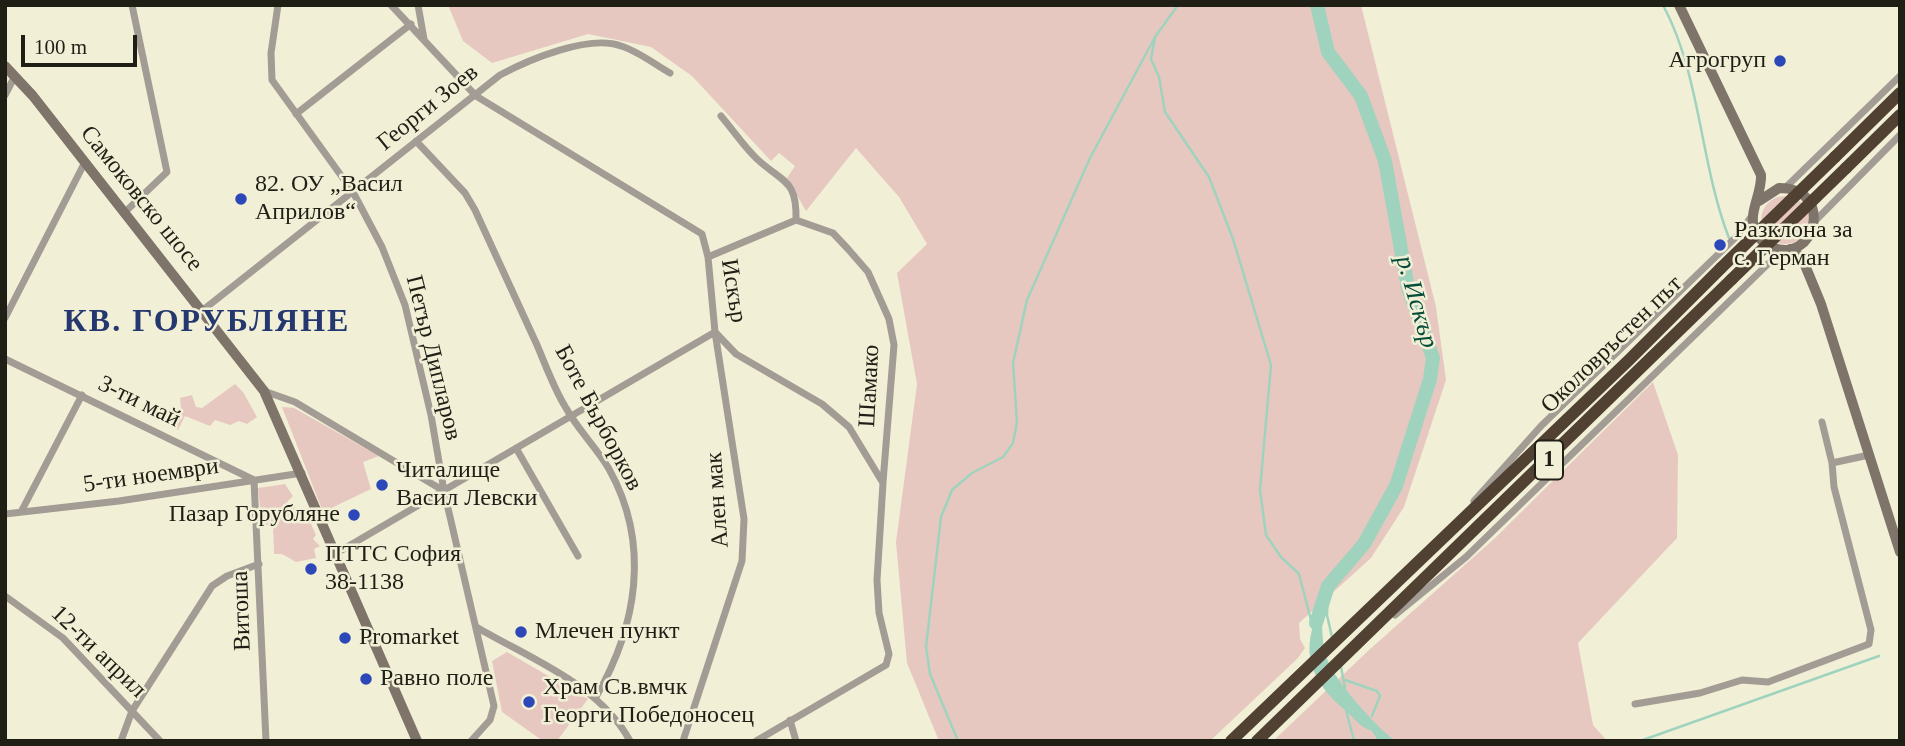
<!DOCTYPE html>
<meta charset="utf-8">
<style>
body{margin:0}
#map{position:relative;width:1905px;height:746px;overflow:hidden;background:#f2efd7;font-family:"Times New Roman",serif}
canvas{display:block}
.frame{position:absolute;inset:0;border:7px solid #201f16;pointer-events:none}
.scale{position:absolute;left:21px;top:35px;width:116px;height:32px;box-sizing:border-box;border:4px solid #201f16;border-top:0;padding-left:9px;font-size:21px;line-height:24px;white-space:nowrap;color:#201f16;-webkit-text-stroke:5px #f2efd7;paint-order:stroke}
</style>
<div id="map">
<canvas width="1905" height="746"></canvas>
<div class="frame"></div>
<div class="scale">100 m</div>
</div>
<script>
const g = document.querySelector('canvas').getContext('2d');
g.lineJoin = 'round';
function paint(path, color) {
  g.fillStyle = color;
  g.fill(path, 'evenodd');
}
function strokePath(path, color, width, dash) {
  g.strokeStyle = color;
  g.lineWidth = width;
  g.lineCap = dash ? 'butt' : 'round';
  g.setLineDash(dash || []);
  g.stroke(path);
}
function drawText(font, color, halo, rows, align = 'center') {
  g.font = font + ' "Times New Roman",serif';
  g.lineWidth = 5;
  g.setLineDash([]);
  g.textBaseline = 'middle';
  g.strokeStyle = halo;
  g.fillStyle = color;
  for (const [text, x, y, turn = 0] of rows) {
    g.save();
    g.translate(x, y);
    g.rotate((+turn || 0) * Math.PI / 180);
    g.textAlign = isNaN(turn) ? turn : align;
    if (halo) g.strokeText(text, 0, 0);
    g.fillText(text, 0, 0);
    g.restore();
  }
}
paint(new Path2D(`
 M 448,5 L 1361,5 L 1436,307 L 1446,380 L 1404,507 L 1371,558 L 1299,623 L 1300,639 L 1305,648 L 1298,658 L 1210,741 L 939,741 L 907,663 L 896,542 L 917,384 L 897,273 L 927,244 L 899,197 L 856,148 L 806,211 L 787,178 L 795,166 L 779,153 L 771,161 L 692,76 L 651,47 L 588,34 L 492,63 L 463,41 Z
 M1761 220a24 24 0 1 1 48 0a24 24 0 1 1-48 0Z
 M 1653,382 L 1678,455 L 1677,538 L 1578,643 L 1593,725 L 1607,741 L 1273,741 L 1369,650 L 1494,539 Z
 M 235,384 L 243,392 L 257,417 L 247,424 L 239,421 L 230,425 L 215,420 L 210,426 L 185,416 L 178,430 L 172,427 L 181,409 L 180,398 L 192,395 L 196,407 L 202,408 Z
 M 282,407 L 294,408 L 379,456 L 363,462 L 371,489 L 323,512 Z
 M 285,484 L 293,496 L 287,502 L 307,515 L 316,535 L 313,539 L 320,546 L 314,549 L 316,558 L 296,562 L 282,554 L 274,554 L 273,525 L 262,525 L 258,488 Z
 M 507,652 L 588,699 L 557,741 L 543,741 L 502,712 L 492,661 Z`), '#e7c8c0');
paint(new Path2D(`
 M 1321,606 C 1323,622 1321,641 1326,656 C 1333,680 1376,726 1395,741 L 1378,741 L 1372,731 C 1361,728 1355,719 1346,711 C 1309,680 1299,651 1321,606 Z`), '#a0d3be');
strokePath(new Path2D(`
 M 1178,5 L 1155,37 L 1151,59 L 1159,77 L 1165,112 L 1209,177 L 1233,239 L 1271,365 L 1260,490 L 1266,535 L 1281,557 L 1299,574 L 1313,628
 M 1663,5 C 1701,76 1700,164 1729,238
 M 1328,586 L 1327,615 L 1332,637
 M 1341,667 L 1345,688
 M 1345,680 L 1377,691 L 1380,696 L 1372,716
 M 1346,710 L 1354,741
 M 958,741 L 930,674 L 926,647 L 941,517 L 952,490 L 972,473 L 1003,457 L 1013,443 L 1017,422 L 1013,363 L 1027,300 L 1090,158 L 1155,37
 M 1640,741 L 1879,656`), '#a0d3be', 2.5);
strokePath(new Path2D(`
 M 1316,623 L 1328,586 L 1364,544 L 1396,486 L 1430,379 L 1433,358 L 1408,288 L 1385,161 L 1361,96 L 1328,52 L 1317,5`), '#a0d3be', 14);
strokePath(new Path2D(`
 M 278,5 L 271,53 L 272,80 L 353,192 L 382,247 L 405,305 L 431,415 L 444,491 L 494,706 L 490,720 L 471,741
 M 391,5 L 476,96 L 702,234 L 708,257 L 715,332 L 736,354 L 822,404 L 849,427 L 883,483 L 877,580 L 879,613 L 889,654 L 886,665 L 756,741
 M 418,5 L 424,39
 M 5,95 L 15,76
 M 296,114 L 411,24
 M 721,116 C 733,130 744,147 757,159 C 783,183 797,179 796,220
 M 416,141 L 465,193 L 475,210 C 496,255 516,300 537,345 C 546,366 554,389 566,408 C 578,430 597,448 609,469 C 651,544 637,626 596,697
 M 1785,188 L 1900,76
 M 125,212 L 167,172 L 132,5
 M 1815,221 L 1900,135
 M 708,257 L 796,220 L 833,233 L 848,249 L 868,272 L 889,319 L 894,345 L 883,482
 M 203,310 L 500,75 C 528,60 589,34 621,46 C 638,51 654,64 670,73
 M 5,318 L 85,162
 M 5,359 L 254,480 L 266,741
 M 264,391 L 295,402 L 444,491
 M 1822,422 L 1832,463
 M 516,448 L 578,556
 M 1474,501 L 1541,426 L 1736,237 L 1751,217
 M 21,512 L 82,395
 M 5,514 L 119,501 L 302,473
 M 335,554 L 715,332 L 744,519 L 742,561 L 683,741
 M 5,596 L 63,638 L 160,741
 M 1395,615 L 1466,557 L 1772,260 L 1787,250
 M 478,628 C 531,659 600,685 630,741
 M 1635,704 L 1700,693 L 1742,680 L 1768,682 L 1869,644 L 1871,630 L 1834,487 L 1832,463 L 1869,455
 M 790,720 L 796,741
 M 121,741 L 132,711 L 212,586 L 227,576 L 259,564`), '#a39c94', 7);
strokePath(new Path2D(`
 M 1679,5 L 1761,175 C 1762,193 1749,211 1754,228 C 1757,237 1764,244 1772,247 C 1815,266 1836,188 1779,188 L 1759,201
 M 5,66 L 33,96 L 264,391 L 417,741
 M 1790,249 L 1802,258 L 1821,304 L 1900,552`), '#7f7469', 10);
strokePath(new Path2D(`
 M 1835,157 L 1900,93
 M 1846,168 L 1900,115
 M 1231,741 L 1629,360 L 1721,268
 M 1257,741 L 1732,279`), '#504132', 12);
strokePath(new Path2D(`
 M 1721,268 L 1835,157
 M 1732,279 L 1846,168`), '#504132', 12);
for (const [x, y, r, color] of [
 [1780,61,7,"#2c47b8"],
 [241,199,7,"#2c47b8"],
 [1720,245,7,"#2c47b8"],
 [382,485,7,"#2c47b8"],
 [354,515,7,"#2c47b8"],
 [311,569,7,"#2c47b8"],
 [521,632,7,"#2c47b8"],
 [345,638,7,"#2c47b8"],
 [366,679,7,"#2c47b8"],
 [529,702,7,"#2c47b8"]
]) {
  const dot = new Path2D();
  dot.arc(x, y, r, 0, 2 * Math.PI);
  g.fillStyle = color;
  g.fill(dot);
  strokePath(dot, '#f2efd7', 2.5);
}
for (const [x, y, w] of [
 [1549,460,28]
]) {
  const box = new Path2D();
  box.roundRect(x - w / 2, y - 19.5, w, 39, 5);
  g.fillStyle = '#f2efd7';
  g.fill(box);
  strokePath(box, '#201f16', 2);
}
drawText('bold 23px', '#201f16', null, [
 ["1",1549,460]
]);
drawText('24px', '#201f16', '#f2efd7', [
 ["Агрогруп",1766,61,"right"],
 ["82. ОУ „Васил",255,185],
 ["Априлов“",255,213],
 ["Разклона за",1734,231],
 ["с. Герман",1734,259],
 ["Читалище",396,471],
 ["Васил Левски",396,499],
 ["Пазар Горубляне",340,515,"right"],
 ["ПТТС София",325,555],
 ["38-1138",325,583],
 ["Млечен пункт",535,632],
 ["Promarket",359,638],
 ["Равно поле",380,679],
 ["Храм Св.вмчк",543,688],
 ["Георги Победоносец",543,716]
], 'left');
drawText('24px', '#201f16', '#f2efd7', [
 ["Георги Зоев",428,108,-39],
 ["Самоковско шосе",141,199,51],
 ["Искър",733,291,81],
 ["Околовръстен път",1612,345,-44],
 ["Петър Дипларов",433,358,76],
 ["Шамако",870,386,-87],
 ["3-ти май",139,402,26],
 ["Боте Бърборков",598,418,62],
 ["5-ти ноември",151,476,-8],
 ["Ален мак",718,500,-94],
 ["Витоша",242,611,-92],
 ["12-ти април",98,652,44]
]);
drawText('italic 26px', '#054c39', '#f2efd7', [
 ["р. Искър",1416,302,74]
]);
g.letterSpacing = '2px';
drawText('bold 32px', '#25376f', '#f2efd7', [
 ["КВ. ГОРУБЛЯНЕ",207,323]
]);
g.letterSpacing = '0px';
</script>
